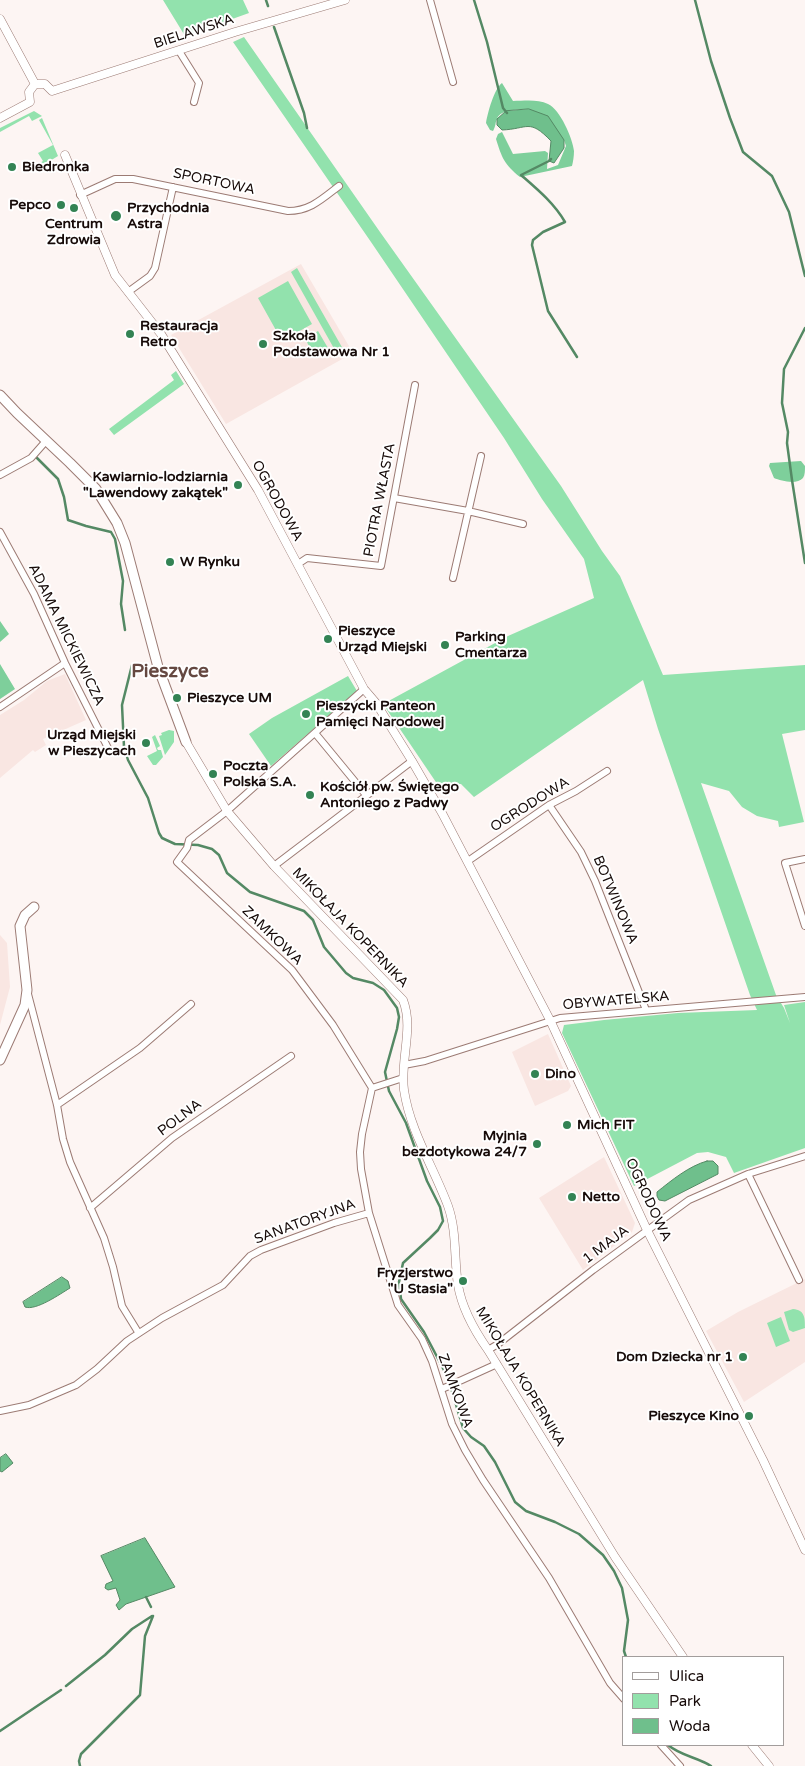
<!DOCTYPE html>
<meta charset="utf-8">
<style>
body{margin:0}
#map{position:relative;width:805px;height:1766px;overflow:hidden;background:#fdf5f3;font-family:"Varela Round",sans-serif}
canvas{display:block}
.legend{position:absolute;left:622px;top:1656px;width:162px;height:90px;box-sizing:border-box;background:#fff;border:1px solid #a29d9c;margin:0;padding:6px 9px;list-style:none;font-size:15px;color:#160a08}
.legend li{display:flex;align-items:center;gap:10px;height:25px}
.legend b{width:25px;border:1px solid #a29d9c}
</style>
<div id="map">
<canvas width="805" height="1766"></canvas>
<ul class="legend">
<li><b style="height:6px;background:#fff"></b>Ulica</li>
<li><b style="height:14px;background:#92e2ad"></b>Park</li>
<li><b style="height:14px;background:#6fbf8c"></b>Woda</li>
</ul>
</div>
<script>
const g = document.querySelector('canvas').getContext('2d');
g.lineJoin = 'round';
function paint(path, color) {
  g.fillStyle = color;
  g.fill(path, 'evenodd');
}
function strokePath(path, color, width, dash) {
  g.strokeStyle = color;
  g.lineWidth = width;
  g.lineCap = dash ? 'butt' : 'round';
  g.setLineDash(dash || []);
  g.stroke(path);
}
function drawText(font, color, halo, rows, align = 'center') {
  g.font = font + ' "Varela Round",sans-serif';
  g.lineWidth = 4;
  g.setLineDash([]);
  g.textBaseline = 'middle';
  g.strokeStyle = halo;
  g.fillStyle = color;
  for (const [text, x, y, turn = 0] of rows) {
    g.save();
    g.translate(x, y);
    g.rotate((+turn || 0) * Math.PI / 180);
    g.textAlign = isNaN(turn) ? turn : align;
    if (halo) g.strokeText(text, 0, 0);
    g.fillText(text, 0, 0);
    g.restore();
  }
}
paint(new Path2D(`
 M 301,264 L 353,353 L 226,424 L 171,335 Z
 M 65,674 L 86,720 L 43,739 L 46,745 L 35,752 L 33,750 L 0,778 L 0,715 L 24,700 L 47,681 Z
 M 0,935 L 7,943 L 10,987 L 0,1025 Z
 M 548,1034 L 571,1086 L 568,1091 L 535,1106 L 512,1052 Z
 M 604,1157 L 635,1223 L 632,1232 L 583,1270 L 539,1198 Z
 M 805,1279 L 805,1362 L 744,1402 L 706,1331 L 738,1312 Z`), '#f9e6e2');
paint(new Path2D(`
 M 163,0 L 243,0 L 249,13 L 185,36 Z
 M 244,37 L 380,232 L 561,486 L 602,551 L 620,576 L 663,675 L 805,665 L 805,730 L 782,734 L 804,822 L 779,827 L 778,821 L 757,816 L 742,807 L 729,791 L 701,783 L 776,995 L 784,1008 L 790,1023 L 784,1005 L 805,1002 L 805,1148 L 734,1173 L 726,1157 L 708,1152 L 697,1153 L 634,1186 L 562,1033 L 564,1025 L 604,1020 L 678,1013 L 757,1010 L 750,995 L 658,729 L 643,680 L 474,797 L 461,784 L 457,784 L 444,794 L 383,704 L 508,636 L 594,598 L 584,559 L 542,499 L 504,438 L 371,242 L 233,42 Z
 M 34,111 L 42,116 L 32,121 L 29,116 L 0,132 L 0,128 Z
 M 42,118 L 58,156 L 40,167 L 38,164 L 43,161 L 38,153 L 53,145 L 39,120 Z
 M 297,268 L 343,349 L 336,352 L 291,272 Z
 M 288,281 L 312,324 L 282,341 L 258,298 Z
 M 318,331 L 328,348 L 315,356 L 305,339 Z
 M 176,371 L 184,384 L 114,435 L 109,429 L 174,380 L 171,375 Z
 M 348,676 L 357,691 L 271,766 L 249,734 L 272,718 Z
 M 169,730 L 174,731 L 174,742 L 165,755 L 159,736 L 162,735 L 161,733 Z
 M 155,735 L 160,746 L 157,748 L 158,750 L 161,750 L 163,757 L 156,765 L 153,765 L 147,756 L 157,751 L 152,737 Z
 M 793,1309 C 805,1310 805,1318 805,1328 L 793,1332 L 789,1330 L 784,1312 Z
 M 781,1317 L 790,1341 L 776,1347 L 767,1323 Z`), '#92e2ad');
paint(new Path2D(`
 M 502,83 L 513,101 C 524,101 538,99 548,104 C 560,109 573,139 574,151 C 574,156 573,162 572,166 L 520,177 C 504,164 502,158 496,139 L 498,134 L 502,132 L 513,154 L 545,151 L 548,153 L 547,169 L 558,165 L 566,146 L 564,140 L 529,109 C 520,110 501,108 497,119 C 495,123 496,126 493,131 L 490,130 L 486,123 C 488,112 494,89 502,83 Z
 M 801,461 L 805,466 C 805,470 805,475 803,478 C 797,485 781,481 774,478 L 769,466 L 770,463 Z
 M 0,621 L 9,634 L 0,642 Z
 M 0,664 L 15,689 L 0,699 Z`), '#7ecf9b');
const water = new Path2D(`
 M 529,109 L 548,116 L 564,140 L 564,148 L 554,163 L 549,161 L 551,141 C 529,118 528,129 502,130 L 497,125 L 497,119 L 506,111 Z
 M 707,1161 L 713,1161 L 718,1166 L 718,1174 L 665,1201 L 659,1200 L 657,1196 L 657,1192 C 672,1180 689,1166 707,1161 Z
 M 62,1277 L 68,1281 L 70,1288 C 60,1294 36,1311 25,1307 L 23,1302 Z
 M 6,1454 L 13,1463 L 2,1472 L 0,1471 L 0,1458 Z
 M 145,1538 L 175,1587 L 126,1604 L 119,1610 L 116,1605 L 120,1600 L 116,1588 L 108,1590 L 105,1588 L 106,1584 L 113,1581 L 101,1556 Z`);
paint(water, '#6fbf8c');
strokePath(water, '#548964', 1);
strokePath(new Path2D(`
 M 266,0 L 268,6
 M 474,0 L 487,42 L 503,108 L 507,113
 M 695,0 L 711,61 L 730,118 L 743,152 L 772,176 L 789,212 L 805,276
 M 274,27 L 304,113 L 307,128
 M 551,159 L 549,161 L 521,175 C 537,189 554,203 565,222 L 543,232 L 533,240 L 532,245 L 548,311 L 577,357
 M 805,328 L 784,369 L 782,403 L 788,432 L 787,443 L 792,480 L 805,563
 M 36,457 L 58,479 L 64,497 L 68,520 L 86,526 L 111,532 L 115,539 L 123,581 L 121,604 L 125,630
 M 132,665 L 122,705 L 124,747 L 128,760 L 148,798 L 159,833 L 162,838 L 175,844 L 198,845 L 212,849 L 219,855 L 227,873 L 250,892 L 304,911 L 313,920 L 324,947 L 346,973 L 353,978 L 373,983 L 384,990 L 397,1008 L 399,1017 L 397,1029 L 385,1072 L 389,1091 L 406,1123 L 427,1181 L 440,1207 L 443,1221 L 438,1230 L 430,1238 L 403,1263 L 399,1282 L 401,1299 L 424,1332 L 434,1351 L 448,1378 L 463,1428 L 471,1437 L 484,1446 L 495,1462 L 515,1502 L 526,1511 L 555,1522 L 579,1534 L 603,1555 L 614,1571 L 622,1588 L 628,1620 L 624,1651 L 626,1657
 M 146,1597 L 151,1607
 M 66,1686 L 105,1655 L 132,1629 L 152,1616
 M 0,1731 L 61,1690
 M 668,1745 C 681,1756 697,1757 711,1766
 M 80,1766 L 79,1761 L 81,1754 L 140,1695 L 145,1636 L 153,1616`), '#548964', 2.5);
const minor = new Path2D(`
 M 430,0 L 453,82
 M 179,51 L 199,83 L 194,102
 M 80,195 L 115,179 L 133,179 L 288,211 C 310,211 322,199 339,186
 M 128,292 L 150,276 L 155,268 L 173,187
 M 0,475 L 31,458 L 46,441
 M 394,498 L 468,511 L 523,524
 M 0,532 L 34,594 L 65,663 L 109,750
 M 298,564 L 307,558 L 381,566 L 415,385
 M 453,578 L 481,456
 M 364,689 L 227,811 L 189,840 L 187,848 L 177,862 L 292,970 L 333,1025 L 372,1088 L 362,1134 L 360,1152 L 361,1169 L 369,1213 L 398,1305 L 422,1339 L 432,1361 L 452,1424 L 465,1450 L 483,1480 L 549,1578 L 610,1683 L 624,1699
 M 0,707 L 65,663
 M 315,733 L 366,795
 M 549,805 L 581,852 L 595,881 L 646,1010
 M 805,859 L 785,863 L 805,926
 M 468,861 L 549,805 L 576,791 L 607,771
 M 274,866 L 412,761
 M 28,994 L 57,1105 L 63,1139 L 70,1162 L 104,1238 L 113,1267 L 122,1306 L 138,1332
 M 404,1065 L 425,1061 L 560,1018 L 805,997
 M 372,1088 L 403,1078
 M 57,1105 L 140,1048 L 191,1004
 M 748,1174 L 799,1280
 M 90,1208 L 172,1138 L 291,1056
 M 488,1350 L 498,1344 L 593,1270 L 689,1200 L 748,1174 L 805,1156
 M 442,1389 L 497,1364
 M 0,1411 L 29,1405 L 76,1385 L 97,1369 L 127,1341 L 162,1318 L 223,1285 L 250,1256 L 261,1250 L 334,1223 L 369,1213
 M 661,1745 L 680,1766`);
const tertiary = new Path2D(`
 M 0,19 L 35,84
 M 0,118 L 30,102 L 29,92 L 35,84 L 45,84 L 52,91 L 235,32 L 345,0
 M 65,155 L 115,275 L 161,334 L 258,490 L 364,689 L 376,703 L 412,761 L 442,813 L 550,1020 L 647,1230 L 763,1460 L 805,1550
 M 186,742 L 227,811 L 274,866 L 403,1000 C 414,1028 400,1060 404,1090 C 410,1131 434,1168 448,1206 C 457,1231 454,1260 458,1285 C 462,1309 474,1330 488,1350 L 615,1557 L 683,1657
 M 752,1745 L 769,1766`);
const secondary = new Path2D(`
 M 0,395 L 17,413 L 70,463 L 96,489 L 117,523 L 125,543 L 158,667 L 186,742
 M 0,1060 L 25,1005 L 27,990 L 20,926 L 25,915 L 34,907`);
strokePath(minor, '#9c7b74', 8);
strokePath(tertiary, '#9c7b74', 9);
strokePath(secondary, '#9c7b74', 11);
strokePath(minor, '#fff', 6);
strokePath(tertiary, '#fff', 8);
strokePath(secondary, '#fff', 9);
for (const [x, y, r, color] of [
 [12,167,5,"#338354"],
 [61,205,5,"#338354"],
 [74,208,5,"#338354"],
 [116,216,6,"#338354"],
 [130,334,5,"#338354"],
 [263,344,5,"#338354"],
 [238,485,5,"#338354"],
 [170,562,5,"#338354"],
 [328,639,5,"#338354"],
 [445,645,5,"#338354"],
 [177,698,5,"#338354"],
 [306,714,5,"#338354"],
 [146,743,5,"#338354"],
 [213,774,5,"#338354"],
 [310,795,5,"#338354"],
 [535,1074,5,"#338354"],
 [567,1125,5,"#338354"],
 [537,1144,5,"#338354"],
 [572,1197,5,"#338354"],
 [463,1281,5,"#338354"],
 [743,1357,5,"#338354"],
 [749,1416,5,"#338354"]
]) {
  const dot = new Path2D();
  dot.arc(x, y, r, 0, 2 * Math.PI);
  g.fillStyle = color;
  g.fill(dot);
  strokePath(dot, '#fff', 2);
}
drawText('14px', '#160a08', '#fff', [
 ["BIELAWSKA",194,32,-18],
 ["SPORTOWA",214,182,12],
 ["PIOTRA WŁASTA",380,500,-79],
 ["OGRODOWA",277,501,61],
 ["ADAMA MICKIEWICZA",66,635,64],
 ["OGRODOWA",530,805,-32],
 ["BOTWINOWA",615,900,67],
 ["MIKOŁAJA KOPERNIKA",350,928,46],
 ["ZAMKOWA",272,936,44],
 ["OBYWATELSKA",616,1001,-5],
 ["POLNA",180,1118,-37],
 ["OGRODOWA",648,1200,65],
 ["SANATORYJNA",305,1222,-20],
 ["1 MAJA",606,1245,-37],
 ["MIKOŁAJA KOPERNIKA",520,1377,59],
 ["ZAMKOWA",455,1391,70]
]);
drawText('bold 14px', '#160a08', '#fff', [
 ["Biedronka",22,167],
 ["Pepco",51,205,"right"],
 ["Przychodnia",127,208],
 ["Astra",127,224],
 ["Centrum",74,224,"center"],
 ["Zdrowia",74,240,"center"],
 ["Restauracja",140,326],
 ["Retro",140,342],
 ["Szkoła",273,336],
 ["Podstawowa Nr 1",273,352],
 ["Kawiarnio-lodziarnia",228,477,"right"],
 ["\"Lawendowy zakątek\"",228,493,"right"],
 ["W Rynku",180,562],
 ["Pieszyce",338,631],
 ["Urząd Miejski",338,647],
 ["Parking",455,637],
 ["Cmentarza",455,653],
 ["Pieszyce UM",187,698],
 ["Pieszycki Panteon",316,706],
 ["Pamięci Narodowej",316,722],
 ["Urząd Miejski",136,735,"right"],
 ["w Pieszycach",136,751,"right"],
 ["Poczta",223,766],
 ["Polska S.A.",223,782],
 ["Kościół pw. Świętego",320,787],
 ["Antoniego z Padwy",320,803],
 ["Dino",545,1074],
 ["Mich FIT",577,1125],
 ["Myjnia",527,1136,"right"],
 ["bezdotykowa 24/7",527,1152,"right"],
 ["Netto",582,1197],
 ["Fryzjerstwo",453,1273,"right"],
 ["\"U Stasia\"",453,1289,"right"],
 ["Dom Dziecka nr 1",733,1357,"right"],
 ["Pieszyce Kino",739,1416,"right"]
], 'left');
drawText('bold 19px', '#654841', '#fff', [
 ["Pieszyce",170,672]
]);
</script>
